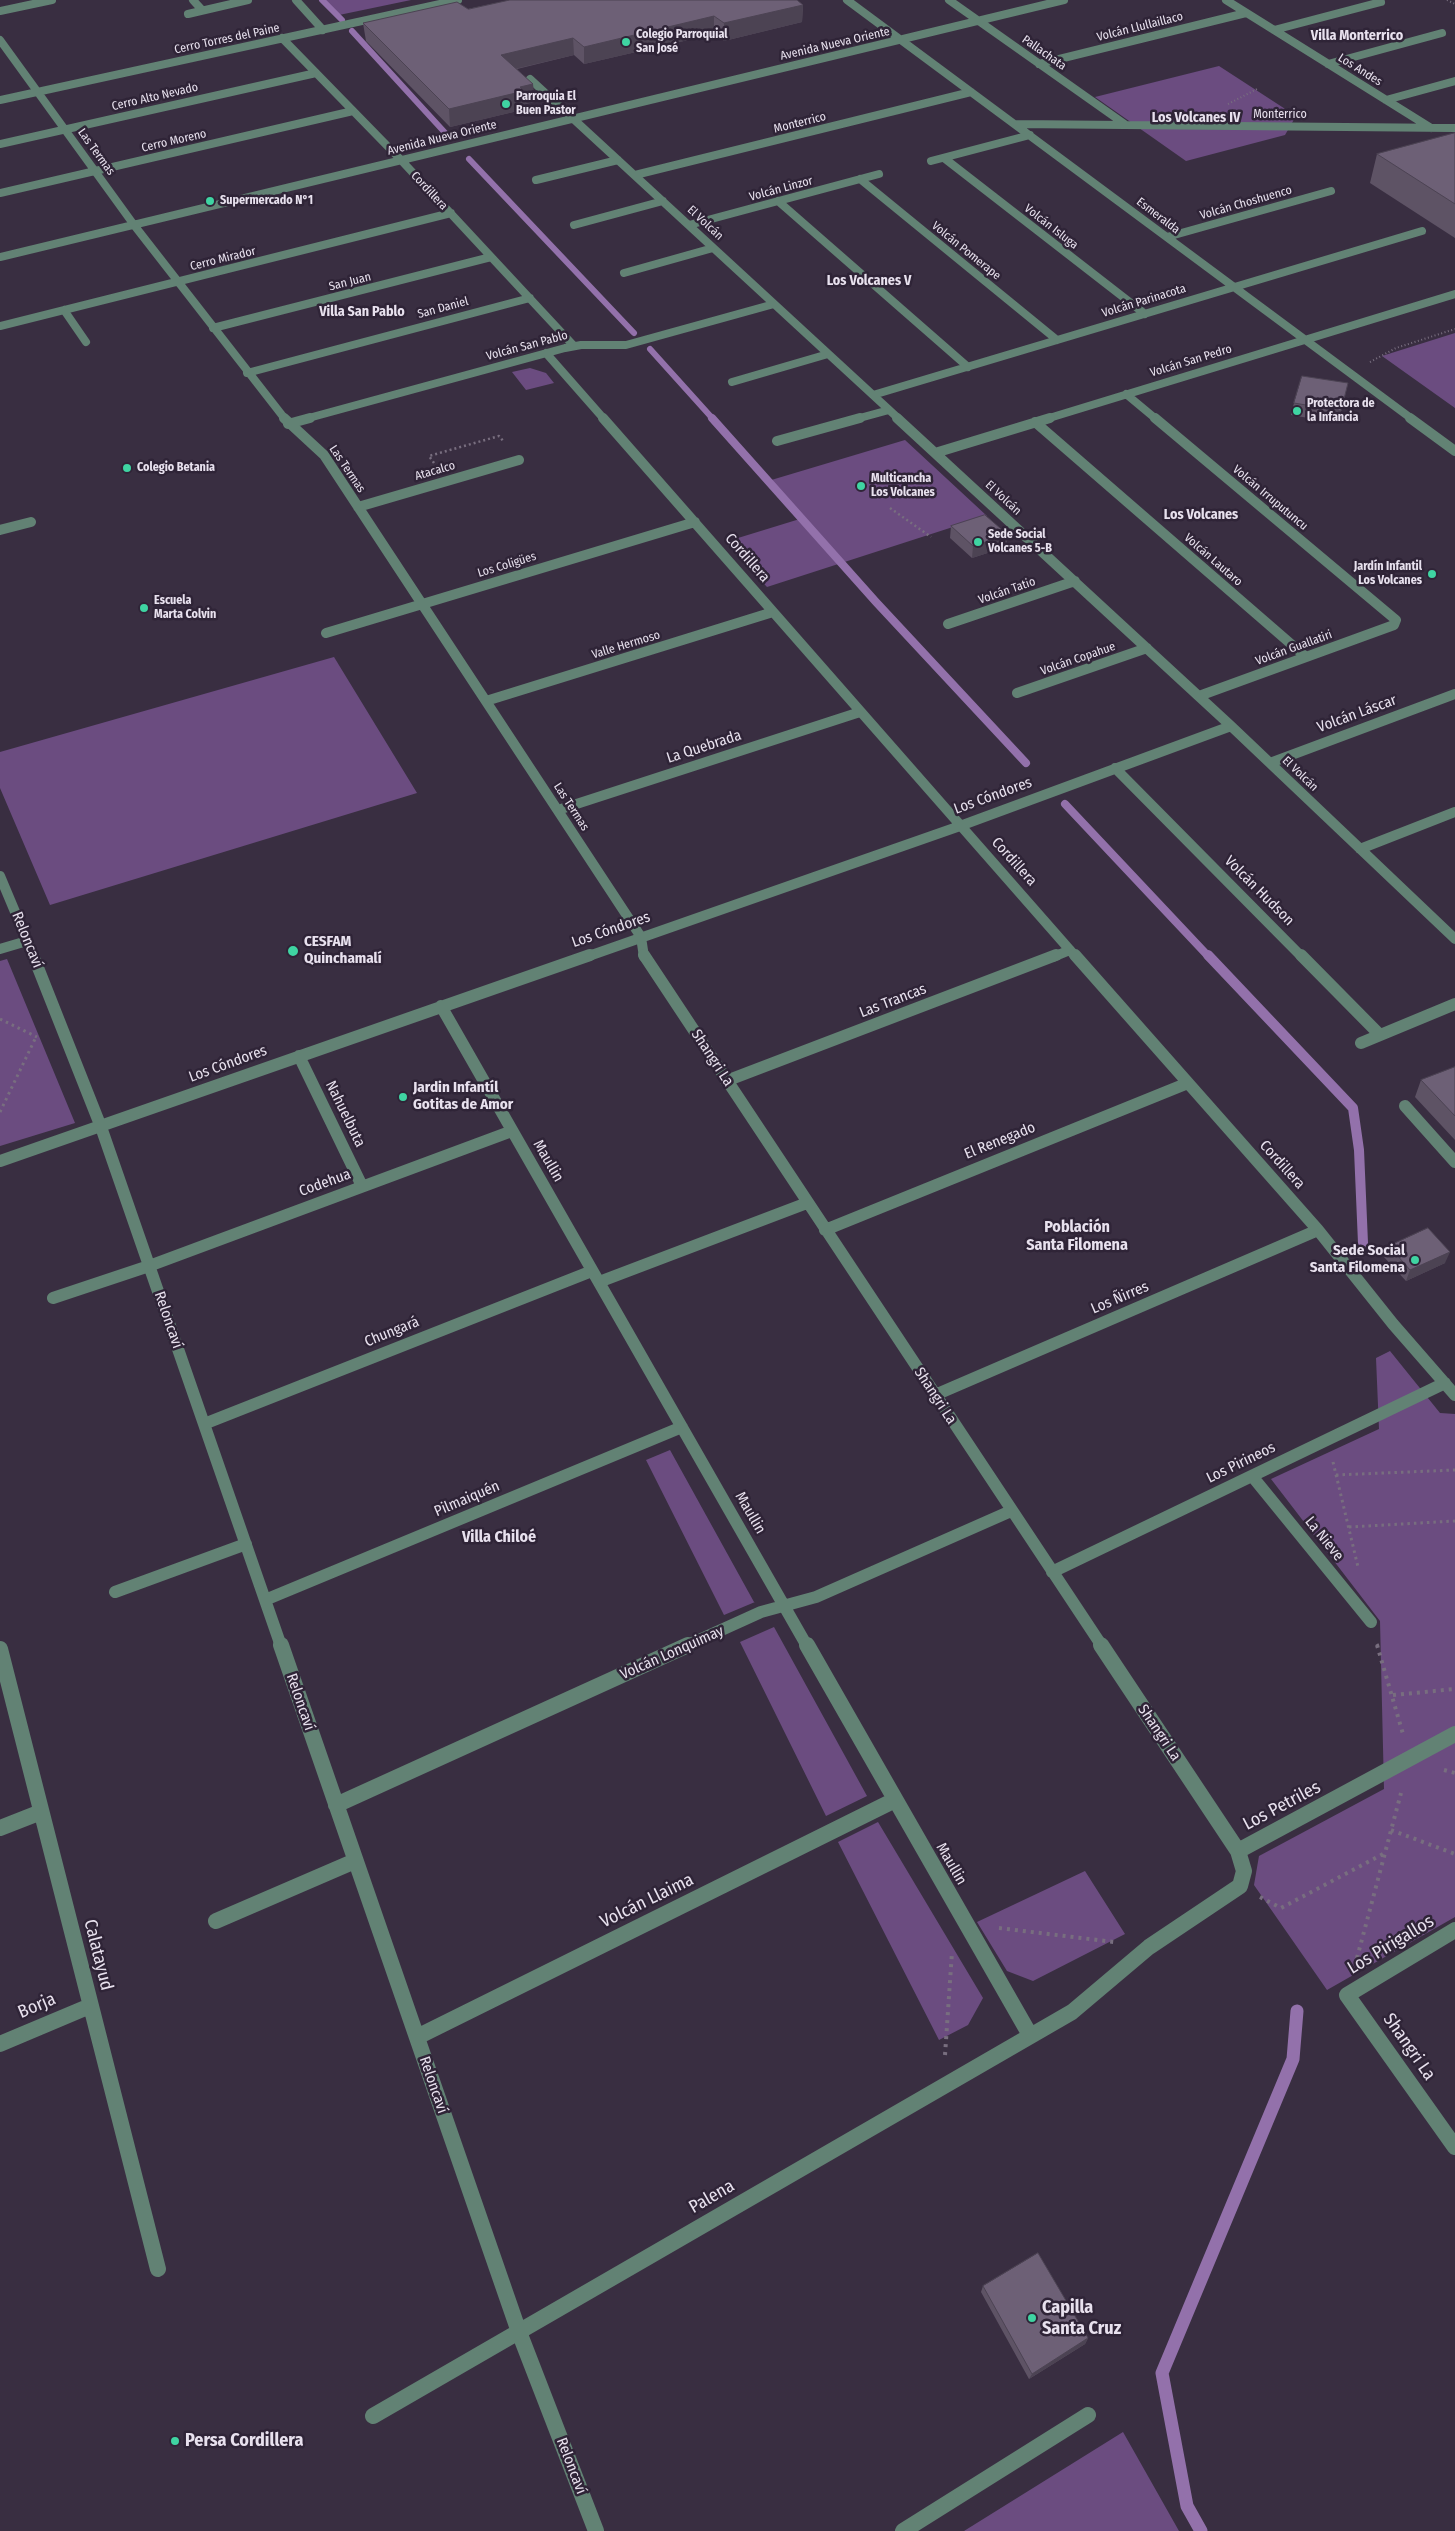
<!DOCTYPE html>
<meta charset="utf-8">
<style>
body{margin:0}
canvas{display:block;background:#392e41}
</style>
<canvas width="1455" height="2531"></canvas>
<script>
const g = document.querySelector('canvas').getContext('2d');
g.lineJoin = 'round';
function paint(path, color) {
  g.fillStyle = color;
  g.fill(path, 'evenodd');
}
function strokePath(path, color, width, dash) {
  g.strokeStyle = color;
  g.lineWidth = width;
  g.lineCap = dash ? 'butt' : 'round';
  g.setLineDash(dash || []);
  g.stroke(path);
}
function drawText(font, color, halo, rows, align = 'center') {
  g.font = font + ' "Fira Sans Condensed",sans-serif';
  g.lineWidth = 5;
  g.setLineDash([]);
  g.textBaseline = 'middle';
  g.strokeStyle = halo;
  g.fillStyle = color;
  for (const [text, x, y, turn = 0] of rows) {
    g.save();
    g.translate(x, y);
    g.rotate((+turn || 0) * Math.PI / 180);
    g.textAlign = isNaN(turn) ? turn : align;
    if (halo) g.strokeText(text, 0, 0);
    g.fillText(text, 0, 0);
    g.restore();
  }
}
paint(new Path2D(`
 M 325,0 L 411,0 L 339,15 Z
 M 1219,66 L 1296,116 L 1285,135 L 1186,161 L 1095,97 Z
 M 1455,333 L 1455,408 L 1382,356 Z
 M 530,368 L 546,373 L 554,383 L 526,390 L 512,372 Z
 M 905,440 L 987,516 L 767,587 L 725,542 L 803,518 L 768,481 Z
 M 334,657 L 417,793 L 50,905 L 0,788 L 0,752 Z
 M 7,959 L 75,1123 L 0,1146 L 0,961 Z
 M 1390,1351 L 1440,1413 L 1455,1414 L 1455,1917 L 1327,1990 L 1254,1885 L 1259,1856 L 1384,1789 L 1380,1621 L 1271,1479 L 1379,1429 L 1376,1358 Z
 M 670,1450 L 754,1602 L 755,1602 L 724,1615 L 646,1460 Z
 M 774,1627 L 867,1796 L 826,1816 L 740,1642 Z
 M 878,1822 L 983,1998 L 968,2025 L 939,2040 L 838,1842 Z
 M 1085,1871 L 1125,1934 L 1033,1981 L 1007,1971 L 977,1922 Z
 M 1123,2432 L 1179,2531 L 964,2531 Z`), '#6b4c80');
strokePath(new Path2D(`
 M 322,0 L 342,20
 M 352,31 L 448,136
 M 469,159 L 634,333
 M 650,349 L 713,419`), '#9371ab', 6);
strokePath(new Path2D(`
 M 712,418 L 876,602 L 1026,763
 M 1065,804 L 1209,957`), '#9371ab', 8);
strokePath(new Path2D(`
 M 1208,955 L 1353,1108 L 1359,1150 L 1363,1243`), '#9371ab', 10);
strokePath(new Path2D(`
 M 1201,2531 L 1187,2506 L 1162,2373 L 1293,2059 L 1297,2011`), '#9371ab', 13);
strokePath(new Path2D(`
 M 1447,0 L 1455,4
 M 1228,104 L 1259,88
 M 1370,362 L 1396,348 L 1455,329`), '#786e7f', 2, [1, 2.5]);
strokePath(new Path2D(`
 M 434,463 L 429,456 L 499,436 L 504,442
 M 890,508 L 931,537`), '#786e7f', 2.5, [2, 3]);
strokePath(new Path2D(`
 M 0,1019 L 37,1037
 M 0,1112 L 36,1037
 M 1333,1462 L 1358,1567
 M 1336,1475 L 1455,1470
 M 1349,1527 L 1455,1521
 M 1377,1644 L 1378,1646`), '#786e7f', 3, [2.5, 4]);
strokePath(new Path2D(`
 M 1377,1645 L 1403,1734
 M 1393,1695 L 1455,1689
 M 1444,1770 L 1455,1773
 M 1391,1830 L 1455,1854
 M 1260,1897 L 1281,1908 L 1385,1853
 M 999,1928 L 1114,1942
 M 1357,1958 L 1401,1793
 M 945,2055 L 952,1952`), '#786e7f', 4, [3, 5]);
strokePath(new Path2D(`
 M 193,0 L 202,10
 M 296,0 L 323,30
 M 847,0 L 1412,419
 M 949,0 L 1126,125
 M 1226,0 L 1431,128
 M 0,11 L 52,0
 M 188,14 L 248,0
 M 1274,30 L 1381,2
 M 282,38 L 401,160 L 574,346
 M 0,40 L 134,225 L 285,419
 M 1039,64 L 1246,13
 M 1328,64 L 1442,33
 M 530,79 L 899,419
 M 0,100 L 458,0
 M 1386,100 L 1455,81
 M 1015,124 L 1455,128
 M 0,144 L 316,73
 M 944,158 L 1145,314
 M 931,161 L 1030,135
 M 635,175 L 971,92
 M 860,179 L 1057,340
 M 536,180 L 618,160
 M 0,193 L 353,111
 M 778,201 L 968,367
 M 574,225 L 663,201
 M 689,225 L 879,174
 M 1167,237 L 1331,191
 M 0,257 L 1064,0
 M 624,273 L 713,248
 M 64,310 L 86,342
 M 0,326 L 451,213
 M 213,328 L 491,257
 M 546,353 L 604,419
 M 247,373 L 530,298
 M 732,382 L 828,354
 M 1126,394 L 1156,419
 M 873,395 L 1422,231
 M 305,419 L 565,348 L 581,345 L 626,345 L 774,304
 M 856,419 L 889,410
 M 1046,419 L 1455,294`), '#628274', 8);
strokePath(new Path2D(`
 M 284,418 L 324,455 L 641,937 L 644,957
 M 603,418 L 1076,957
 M 897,418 L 1231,726 L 1455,939
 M 1155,418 L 1396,620 L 1394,625 L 1199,696
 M 1410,418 L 1455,451
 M 1035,422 L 1306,657
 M 288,424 L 310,418
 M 777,441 L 860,418
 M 935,453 L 1050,418
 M 358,507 L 519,460
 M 0,530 L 31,522
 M 948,624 L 1075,581
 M 326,633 L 695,522
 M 1017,693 L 1147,648
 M 486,701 L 773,612
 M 1270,763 L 1455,694
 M 1115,768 L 1302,957
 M 558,810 L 860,712
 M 1360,849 L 1455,812
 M 0,876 L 34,957
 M 0,949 L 27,941
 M 586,957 L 960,826 L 1231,726
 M 1053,957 L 1070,950`), '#628274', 10);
strokePath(new Path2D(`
 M 33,955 L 101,1127 L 281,1646
 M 644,955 L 1102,1646
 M 1075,955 L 1318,1230 L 1393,1324 L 1455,1395
 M 1301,955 L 1380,1035
 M 441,1006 L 807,1646
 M 1361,1043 L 1455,1004
 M 299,1056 L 362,1186
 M 726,1081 L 1056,955
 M 1405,1106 L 1455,1162
 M 0,1161 L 590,955
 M 825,1230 L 1188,1083
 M 599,1282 L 807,1203
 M 53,1298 L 149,1266 L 512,1131
 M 935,1395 L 1318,1230
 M 204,1424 L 592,1271
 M 1252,1476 L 1371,1622
 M 1052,1572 L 1445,1383
 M 115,1592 L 246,1544
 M 265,1600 L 682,1427
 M 686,1646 L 761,1612 L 816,1597 L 1011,1511`), '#628274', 12);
strokePath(new Path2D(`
 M 281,1645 L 519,2332 L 596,2531
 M 807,1645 L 1030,2035
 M 1101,1645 L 1238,1851
 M 0,1649 L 158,2269
 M 336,1805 L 688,1645
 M 0,1828 L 41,1812
 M 216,1921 L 355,1861
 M 1455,1930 L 1347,1995 L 1455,2147
 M 417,2037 L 895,1800
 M 0,2044 L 90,2006
 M 373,2416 L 1072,2012 L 1149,1947 L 1240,1886 L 1244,1871 L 1238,1851 L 1455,1734
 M 903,2531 L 1088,2415`), '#628274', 16);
paint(new Path2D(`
 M 803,5 L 802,22 L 724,41 L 714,34 L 584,64 L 574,55 L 517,69 L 535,102 L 525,104 L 526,109 L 450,127 L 366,41 L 363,23 L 468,9 Z
 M 1455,133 L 1455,238 L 1370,183 L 1377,154 Z
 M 1348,383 L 1338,423 L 1291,415 L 1294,403 Z
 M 951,526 L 1008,535 L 1006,547 L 972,558 L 950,538 Z
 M 1455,1067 L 1455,1140 L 1415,1097 L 1421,1080 Z
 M 1389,1246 L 1445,1263 L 1406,1281 L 1384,1257 Z
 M 983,2286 L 1088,2338 L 1085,2344 L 1029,2379 L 981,2292 Z`), '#5e5365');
paint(new Path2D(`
 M 803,5 L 802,22 L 724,41 L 724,23 Z
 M 714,16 L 714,34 L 584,64 L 584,47 Z
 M 573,38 L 574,55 L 502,72 L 501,55 Z
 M 533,84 L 535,102 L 525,104 L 526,109 L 450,127 L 449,109 L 520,87 Z
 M 1008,535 L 1006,547 L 972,558 L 973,546 Z
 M 1450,1252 L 1445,1263 L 1406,1281 L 1410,1270 Z
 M 1088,2338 L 1085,2344 L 1029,2379 L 1032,2374 Z`), '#4c4353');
const building = new Path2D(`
 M 510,0 L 797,0 L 803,5 L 724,23 L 714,16 L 584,47 L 573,38 L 501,55 L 533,84 L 520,87 L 524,91 L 449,109 L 363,23 L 457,2 L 468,9 Z
 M 1455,133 L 1455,204 L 1377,154 Z
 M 1302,376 L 1348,383 L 1341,411 L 1294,403 Z
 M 985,515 L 1008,535 L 973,546 L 951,526 Z
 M 1455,1067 L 1455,1116 L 1421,1080 Z
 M 1428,1228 L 1450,1252 L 1410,1270 L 1389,1246 Z
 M 1038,2253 L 1088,2338 L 1032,2374 L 983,2286 Z`);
paint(building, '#6d6076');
strokePath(building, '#4c4353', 1);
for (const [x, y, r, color] of [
 [626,42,5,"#3fd4a2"],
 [506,104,5,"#3fd4a2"],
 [210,201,5,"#3fd4a2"],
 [1297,411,5,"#3fd4a2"],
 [127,468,5,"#3fd4a2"],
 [861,486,5,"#3fd4a2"],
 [978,542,5,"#3fd4a2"],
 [1432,574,5,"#3fd4a2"],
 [144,608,5,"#3fd4a2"],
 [293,951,6,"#3fd4a2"],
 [403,1097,5,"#3fd4a2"],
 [1415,1260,5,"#3fd4a2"],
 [1032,2318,5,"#3fd4a2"],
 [175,2441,5,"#3fd4a2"]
]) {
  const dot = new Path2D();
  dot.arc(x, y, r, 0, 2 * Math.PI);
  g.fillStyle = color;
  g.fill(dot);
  strokePath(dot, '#2f2437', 2);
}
drawText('12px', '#e8e1ee', '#2f2437', [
 ["Volcán Llullaillaco",1140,27,-14],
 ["Cerro Torres del Paine",227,39,-12],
 ["Avenida Nueva Oriente",835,44,-13],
 ["Pallachata",1044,53,35],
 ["Los Andes",1360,70,32],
 ["Cerro Alto Nevado",155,97,-13],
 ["Monterrico",1280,115],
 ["Monterrico",800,123,-14],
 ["Avenida Nueva Oriente",442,138,-14],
 ["Cerro Moreno",174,141,-13],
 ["Las Termas",96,152,54],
 ["Volcán Linzor",781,189,-15],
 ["Cordillera",429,191,47],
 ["Volcán Choshuenco",1246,203,-16],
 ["Esmeralda",1158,216,37],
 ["El Volcán",705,223,43],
 ["Volcán Isluga",1051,227,38],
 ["Volcán Pomerape",966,251,39],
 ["Cerro Mirador",223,259,-14],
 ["San Juan",350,282,-14],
 ["Volcán Parinacota",1144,301,-17],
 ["San Daniel",443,308,-15],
 ["Volcán San Pablo",527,346,-15],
 ["Volcán San Pedro",1191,361,-17],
 ["Las Termas",347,469,56],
 ["Atacalco",435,471,-16],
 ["El Volcán",1003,498,43],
 ["Volcán Irruputuncu",1270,498,40],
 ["Volcán Lautaro",1213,560,41],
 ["Los Coligües",507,565,-17],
 ["Volcán Tatio",1007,591,-19],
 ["Valle Hermoso",626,645,-17],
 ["Volcán Guallatiri",1294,648,-20],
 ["Volcán Copahue",1078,659,-19],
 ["El Volcán",1300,774,44],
 ["Las Termas",571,807,57]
]);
drawText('bold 12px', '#e8e1ee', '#2f2437', [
 ["Colegio Parroquial",636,35],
 ["San José",636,49],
 ["Parroquia El",516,97],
 ["Buen Pastor",516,111],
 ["Supermercado N°1",220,201],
 ["Protectora de",1307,404],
 ["la Infancia",1307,418],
 ["Colegio Betania",137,468],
 ["Multicancha",871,479],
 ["Los Volcanes",871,493],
 ["Sede Social",988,535],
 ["Volcanes 5-B",988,549],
 ["Jardín Infantil",1422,567,"right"],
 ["Los Volcanes",1422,581,"right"],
 ["Escuela",154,601],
 ["Marta Colvin",154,615]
], 'left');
drawText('bold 14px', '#e8e1ee', '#2f2437', [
 ["Villa Monterrico",1357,36],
 ["Los Volcanes IV",1196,118],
 ["Los Volcanes V",869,281],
 ["Villa San Pablo",362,312],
 ["Los Volcanes",1201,515]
]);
drawText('15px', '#e8e1ee', '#2f2437', [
 ["Cordillera",747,558,49],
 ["Volcán Láscar",1357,714,-20],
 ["La Quebrada",704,747,-18],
 ["Los Cóndores",993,796,-20],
 ["Cordillera",1014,862,48],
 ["Volcán Hudson",1259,891,45],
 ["Los Cóndores",611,930,-19],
 ["Reloncaví",27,940,68],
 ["Las Trancas",893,1001,-21],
 ["Shangri La",712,1058,57],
 ["Los Cóndores",228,1064,-20],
 ["Nahuelbuta",345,1114,64],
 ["El Renegado",1000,1141,-22],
 ["Maullin",548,1161,60],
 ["Cordillera",1282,1165,48],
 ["Codehua",325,1183,-20],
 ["Los Ñirres",1120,1298,-23],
 ["Reloncaví",168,1320,71],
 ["Chungará",392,1332,-22],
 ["Shangri La",935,1396,57],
 ["Los Pirineos",1241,1463,-26],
 ["Pilmaiquén",467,1499,-23],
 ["Maullin",750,1513,60],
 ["La Nieve",1324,1539,51],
 ["Volcán Lonquimay",672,1653,-24],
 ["Reloncaví",300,1702,71],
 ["Shangri La",1159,1733,56],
 ["Maullin",951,1864,60],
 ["Reloncaví",433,2085,71],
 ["Reloncaví",571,2466,69]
]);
drawText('bold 15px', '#e8e1ee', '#2f2437', [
 ["CESFAM",304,942],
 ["Quinchamalí",304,959],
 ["Jardin Infantíl",413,1088],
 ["Gotitas de Amor",413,1105],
 ["Sede Social",1405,1251,"right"],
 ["Santa Filomena",1405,1268,"right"]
], 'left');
drawText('bold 16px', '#e8e1ee', '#2f2437', [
 ["Población",1077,1228],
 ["Santa Filomena",1077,1246],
 ["Villa Chiloé",499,1538]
]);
drawText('18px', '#e8e1ee', '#2f2437', [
 ["Los Petriles",1282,1806,-28],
 ["Volcán Llaima",647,1901,-26],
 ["Los Pirigallos",1391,1945,-31],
 ["Calatayud",98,1955,76],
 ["Borja",37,2006,-23],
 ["Shangri La",1409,2047,55],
 ["Palena",712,2197,-30]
]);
drawText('bold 18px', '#e8e1ee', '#2f2437', [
 ["Capilla",1042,2308],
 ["Santa Cruz",1042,2329],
 ["Persa Cordillera",185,2441]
], 'left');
</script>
